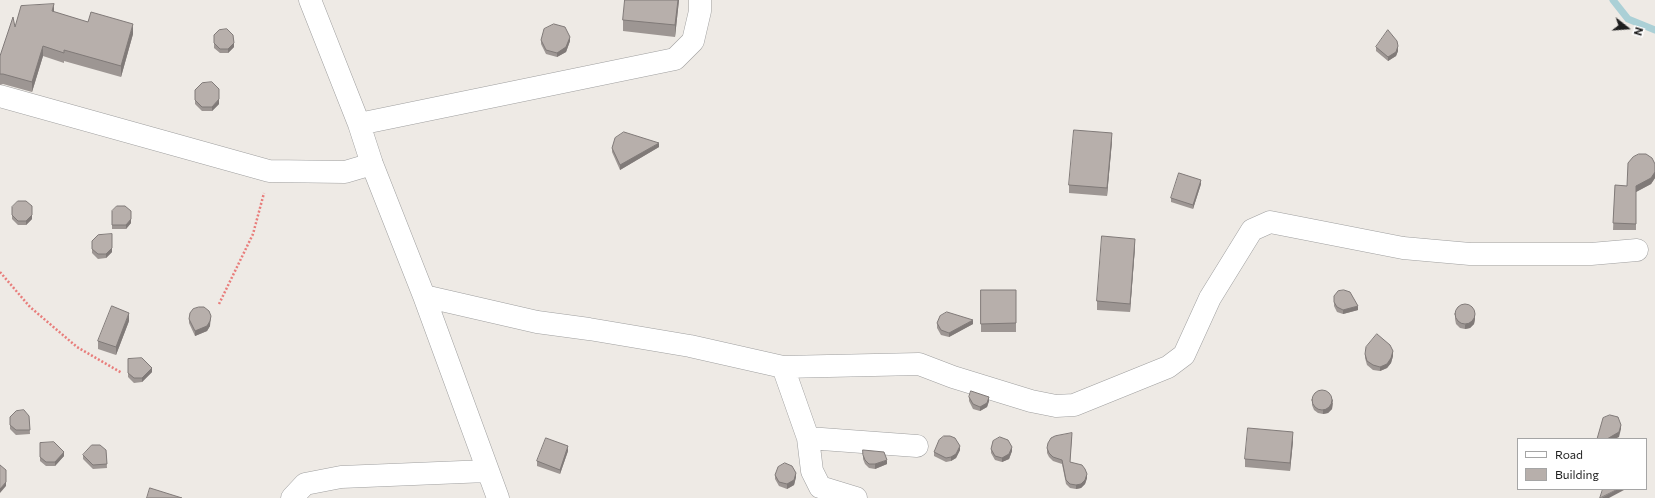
<!DOCTYPE html>
<style>
body{margin:0}
#map{position:relative;width:1655px;height:498px;overflow:hidden;background:#eeeae5;font-family:Commissioner,sans-serif}
canvas{display:block}
.legend{position:absolute;left:1517px;top:438px;width:130px;height:52px;box-sizing:border-box;background:#fff;border:1px solid #a5a5a5;margin:0;padding:5px 7px;list-style:none;font-size:12px;color:#1e1e1e}
.legend li{display:flex;align-items:center;gap:8px;height:20px}
.legend b{width:20px;border:1px solid #a5a5a5}
.north{position:absolute;left:1607px;top:8px;width:40px;height:40px;-webkit-text-stroke:3px #fff;paint-order:stroke;rotate:107deg;font-size:11px;font-weight:700;line-height:16px;text-align:center;color:#1e1e1e}
.north::after{content:'';display:block;margin:auto;width:14px;height:18px;background:#1e1e1e;clip-path:polygon(50% 0,100% 100%,50% 72%,0 100%)}
</style>
<div id="map">
<canvas width="1655" height="498"></canvas>
<ul class="legend">
<li><b style="height:5px;background:#fff"></b>Road</li>
<li><b style="height:11px;background:#b7afab"></b>Building</li>
</ul>
<div class="north">N</div>
</div>
<script>
const g = document.querySelector('canvas').getContext('2d');
g.lineJoin = 'round';
function strokePath(path, color, width, dash) {
  g.strokeStyle = color;
  g.lineWidth = width;
  g.lineCap = dash ? 'butt' : 'round';
  g.setLineDash(dash || []);
  g.stroke(path);
}
function paint(path, color) {
  g.fillStyle = color;
  g.fill(path, 'evenodd');
}
strokePath(new Path2D(`
 M 1613,0 L 1628,19 L 1655,30`), '#abd0d6', 7);
const minor = new Path2D(`
 M 310,0 L 359,124 L 372,164 L 424,296 L 498,498
 M 0,96 L 269,171 L 345,172 L 372,164
 M 359,124 L 675,59 L 693,41 L 700,11 L 700,0
 M 424,296 L 537,322 L 589,329 L 690,346 L 783,367 L 919,364 L 953,377 L 1031,401 L 1056,406 L 1074,405 L 1168,367 L 1184,355 L 1210,298 L 1252,230 L 1270,222 L 1403,248 L 1470,254 L 1591,254 L 1637,250
 M 783,367 L 808,438 L 812,471 L 820,487 L 856,498
 M 808,438 L 917,446
 M 292,498 L 305,484 L 341,477 L 487,471`);
strokePath(minor, '#9f9f9f', 23);
strokePath(new Path2D(`
 M 0,272 L 30,307 L 77,347 L 122,373
 M 219,304 L 253,234 L 264,193`), '#e87d7b', 2.5, [2, 2]);
strokePath(minor, '#fff', 22);
paint(new Path2D(`
 M 625,0 L 679,0 L 675,37 L 623,31 L 623,20 Z
 M 54,12 L 88,22 L 133,34 L 121,77 L 64,61 L 64,63 L 43,56 L 32,92 L 3,84 L 0,85 L 0,56 L 15,27 Z
 M 214,35 L 234,47 L 228,53 L 220,53 L 214,48 Z
 M 541,40 L 570,41 L 566,52 L 557,57 L 546,54 L 541,44 Z
 M 1376,47 L 1398,51 L 1396,56 L 1388,61 L 1376,51 Z
 M 195,90 L 219,104 L 212,111 L 202,111 L 195,104 Z
 M 1112,141 L 1107,196 L 1069,193 L 1069,185 Z
 M 659,147 L 620,170 L 612,152 L 612,148 Z
 M 1655,164 L 1655,178 L 1651,184 L 1636,192 L 1636,230 L 1613,230 L 1615,185 L 1627,186 Z
 M 1201,184 L 1193,209 L 1171,202 L 1171,198 Z
 M 32,206 L 32,219 L 26,225 L 18,225 L 12,219 L 12,207 Z
 M 112,211 L 131,211 L 131,223 L 126,229 L 112,229 Z
 M 92,241 L 112,252 L 106,258 L 98,259 L 92,253 Z
 M 1135,247 L 1130,312 L 1097,310 L 1097,301 Z
 M 981,290 L 1016,290 L 1016,332 L 981,332 Z
 M 1334,296 L 1358,310 L 1343,314 L 1337,312 L 1334,306 Z
 M 1455,314 L 1475,319 L 1474,324 L 1470,328 L 1465,329 L 1460,328 L 1456,324 L 1455,319 Z
 M 189,319 L 210,326 L 207,331 L 195,336 L 189,323 Z
 M 129,321 L 116,355 L 98,349 L 98,341 Z
 M 937,323 L 973,324 L 949,337 L 941,335 L 937,328 Z
 M 1365,354 L 1393,356 L 1391,363 L 1387,368 L 1380,371 L 1373,370 L 1367,365 L 1365,358 Z
 M 128,359 L 152,372 L 142,382 L 134,383 L 128,377 Z
 M 969,397 L 989,401 L 987,407 L 980,411 L 973,409 L 969,401 Z
 M 1312,401 L 1333,403 L 1332,409 L 1328,413 L 1323,414 L 1318,413 L 1314,410 L 1312,405 Z
 M 29,416 L 30,434 L 16,435 L 10,429 L 10,417 Z
 M 1072,437 L 1070,462 L 1087,478 L 1085,484 L 1081,488 L 1076,489 L 1070,488 L 1066,484 L 1062,464 L 1053,461 L 1049,457 L 1047,453 L 1047,448 Z
 M 1293,441 L 1290,471 L 1245,467 L 1245,459 Z
 M 40,443 L 64,456 L 55,466 L 46,466 L 40,461 Z
 M 991,449 L 1012,451 L 1009,459 L 1002,462 L 995,460 L 991,453 Z
 M 106,450 L 107,468 L 93,469 L 83,459 L 83,455 Z
 M 960,450 L 956,458 L 951,461 L 946,462 L 934,456 L 934,452 Z
 M 568,451 L 560,474 L 537,466 L 537,461 Z
 M 863,455 L 887,464 L 875,469 L 869,468 L 865,464 L 863,459 Z
 M 775,475 L 796,477 L 794,485 L 787,489 L 779,486 L 775,479 Z`), '#9d9693');
paint(new Path2D(`
 M 678,0 L 679,0 L 675,37 L 675,25 Z
 M 54,4 L 54,14 L 52,11 Z
 M 133,24 L 133,34 L 121,77 L 121,66 Z
 M 570,37 L 570,41 L 566,52 L 557,57 L 557,53 Z
 M 234,43 L 234,47 L 228,53 L 228,49 Z
 M 43,46 L 43,56 L 32,92 L 32,82 Z
 M 1398,46 L 1398,51 L 1396,56 L 1388,61 L 1388,57 Z
 M 219,99 L 219,104 L 212,111 L 212,107 Z
 M 1112,133 L 1112,141 L 1107,196 L 1107,188 Z
 M 659,143 L 659,147 L 620,170 L 620,165 Z
 M 1655,172 L 1655,178 L 1651,184 L 1636,192 L 1636,186 Z
 M 1201,180 L 1201,184 L 1193,209 L 1193,205 Z
 M 32,215 L 32,219 L 26,225 L 26,221 Z
 M 131,219 L 131,223 L 126,229 L 126,225 Z
 M 1135,239 L 1135,247 L 1130,312 L 1130,304 Z
 M 112,248 L 112,252 L 106,258 L 106,254 Z
 M 1358,306 L 1358,310 L 1343,314 L 1343,310 Z
 M 129,313 L 129,321 L 116,355 L 116,347 Z
 M 1475,314 L 1475,319 L 1474,324 L 1470,328 L 1465,329 L 1465,325 Z
 M 211,316 L 210,326 L 207,331 L 195,336 L 195,331 Z
 M 973,320 L 973,324 L 949,337 L 949,333 Z
 M 1393,351 L 1393,356 L 1391,363 L 1387,368 L 1380,371 L 1380,367 Z
 M 152,368 L 152,372 L 142,382 L 142,378 Z
 M 989,397 L 989,401 L 987,407 L 980,411 L 980,407 Z
 M 1333,399 L 1332,409 L 1328,413 L 1323,414 L 1323,410 Z
 M 1621,425 L 1621,429 L 1619,437 L 1615,439 L 1607,439 Z
 M 1293,432 L 1293,441 L 1290,471 L 1290,463 Z
 M 568,446 L 568,451 L 560,474 L 560,470 Z
 M 960,446 L 960,450 L 956,458 L 951,461 L 951,457 Z
 M 1012,447 L 1012,451 L 1009,459 L 1002,462 L 1002,458 Z
 M 64,452 L 64,456 L 55,466 L 55,462 Z
 M 887,460 L 887,464 L 875,469 L 875,464 Z
 M 796,473 L 796,477 L 794,485 L 787,489 L 787,484 Z
 M 1087,474 L 1087,478 L 1085,484 L 1081,488 L 1076,489 L 1076,485 Z
 M 6,482 L 6,486 L 0,493 L 0,489 Z
 M 1618,489 L 1624,489 L 1624,490 L 1609,498 L 1601,498 Z`), '#807a78');
const building = new Path2D(`
 M 625,0 L 678,0 L 675,25 L 623,20 Z
 M 54,4 L 52,11 L 88,22 L 91,12 L 133,24 L 121,66 L 64,50 L 64,53 L 43,46 L 32,82 L 3,74 L 0,74 L 0,56 L 13,17 L 15,27 L 21,6 Z
 M 554,24 L 565,27 L 570,37 L 566,47 L 557,53 L 546,50 L 541,40 L 544,29 Z
 M 227,29 L 233,35 L 234,43 L 228,49 L 220,49 L 214,43 L 214,35 L 219,30 Z
 M 1388,30 L 1397,41 L 1398,46 L 1396,52 L 1388,57 L 1376,47 Z
 M 212,82 L 219,89 L 219,99 L 212,107 L 202,107 L 195,100 L 195,90 L 202,83 Z
 M 1074,130 L 1112,133 L 1107,188 L 1069,185 Z
 M 624,132 L 659,143 L 620,165 L 612,148 L 615,138 Z
 M 1639,154 L 1646,154 L 1652,158 L 1655,164 L 1655,172 L 1651,178 L 1636,186 L 1636,224 L 1613,223 L 1615,185 L 1627,186 L 1628,163 L 1633,157 Z
 M 1179,173 L 1201,180 L 1193,205 L 1171,198 Z
 M 18,201 L 26,201 L 32,206 L 32,215 L 26,221 L 18,221 L 12,215 L 12,207 Z
 M 117,206 L 125,206 L 131,211 L 131,219 L 126,225 L 112,225 L 112,211 Z
 M 112,234 L 112,248 L 106,254 L 98,254 L 92,249 L 92,241 L 98,235 Z
 M 1102,236 L 1135,239 L 1130,304 L 1097,301 Z
 M 981,290 L 1016,290 L 1016,323 L 981,324 Z
 M 1344,290 L 1350,292 L 1358,306 L 1343,310 L 1337,307 L 1334,302 L 1334,296 L 1338,291 Z
 M1455 314a10 10 0 1 1 20 0a10 10 0 1 1-20 0Z
 M 112,306 L 129,313 L 116,347 L 98,341 Z
 M 199,307 L 204,307 L 209,311 L 211,316 L 210,321 L 207,326 L 195,331 L 189,319 L 190,313 L 193,309 Z
 M 947,312 L 973,320 L 949,333 L 941,330 L 937,323 L 940,316 Z
 M 1377,334 L 1390,345 L 1393,351 L 1391,358 L 1387,364 L 1380,367 L 1373,365 L 1367,361 L 1365,354 L 1366,347 Z
 M 142,358 L 152,368 L 142,378 L 134,378 L 128,373 L 128,359 Z
 M1312 400a10 10 0 1 1 20 0a10 10 0 1 1-20 0Z
 M 971,391 L 989,397 L 987,403 L 980,407 L 973,404 L 969,397 Z
 M 24,410 L 29,416 L 30,430 L 16,430 L 10,425 L 10,417 L 16,411 Z
 M 1610,415 L 1618,417 L 1621,425 L 1619,432 L 1607,439 L 1597,439 L 1603,418 Z
 M 1248,428 L 1293,432 L 1290,463 L 1245,459 Z
 M 1072,433 L 1070,462 L 1082,465 L 1085,469 L 1087,474 L 1085,480 L 1081,484 L 1076,485 L 1070,484 L 1066,480 L 1062,460 L 1053,457 L 1049,453 L 1047,448 L 1048,443 L 1051,438 L 1055,436 Z
 M 944,436 L 950,436 L 955,438 L 960,446 L 956,454 L 951,457 L 946,458 L 934,452 L 939,440 Z
 M 1000,437 L 1008,440 L 1012,447 L 1009,454 L 1002,458 L 995,456 L 991,449 L 993,441 Z
 M 546,438 L 568,446 L 560,470 L 537,461 Z
 M 54,442 L 64,452 L 55,462 L 46,462 L 40,457 L 40,443 Z
 M 92,445 L 100,445 L 106,450 L 107,464 L 93,465 L 83,455 Z
 M 863,450 L 884,452 L 887,460 L 875,464 L 869,464 L 865,460 L 863,455 Z
 M 785,463 L 792,466 L 796,473 L 794,480 L 787,484 L 779,482 L 775,475 L 778,467 Z
 M 0,465 L 6,470 L 6,482 L 0,489 Z
 M 150,488 L 182,498 L 147,498 Z
 M 1603,489 L 1618,489 L 1600,498 Z`);
paint(building, '#b7afab');
strokePath(building, '#807a78', 1);
</script>
